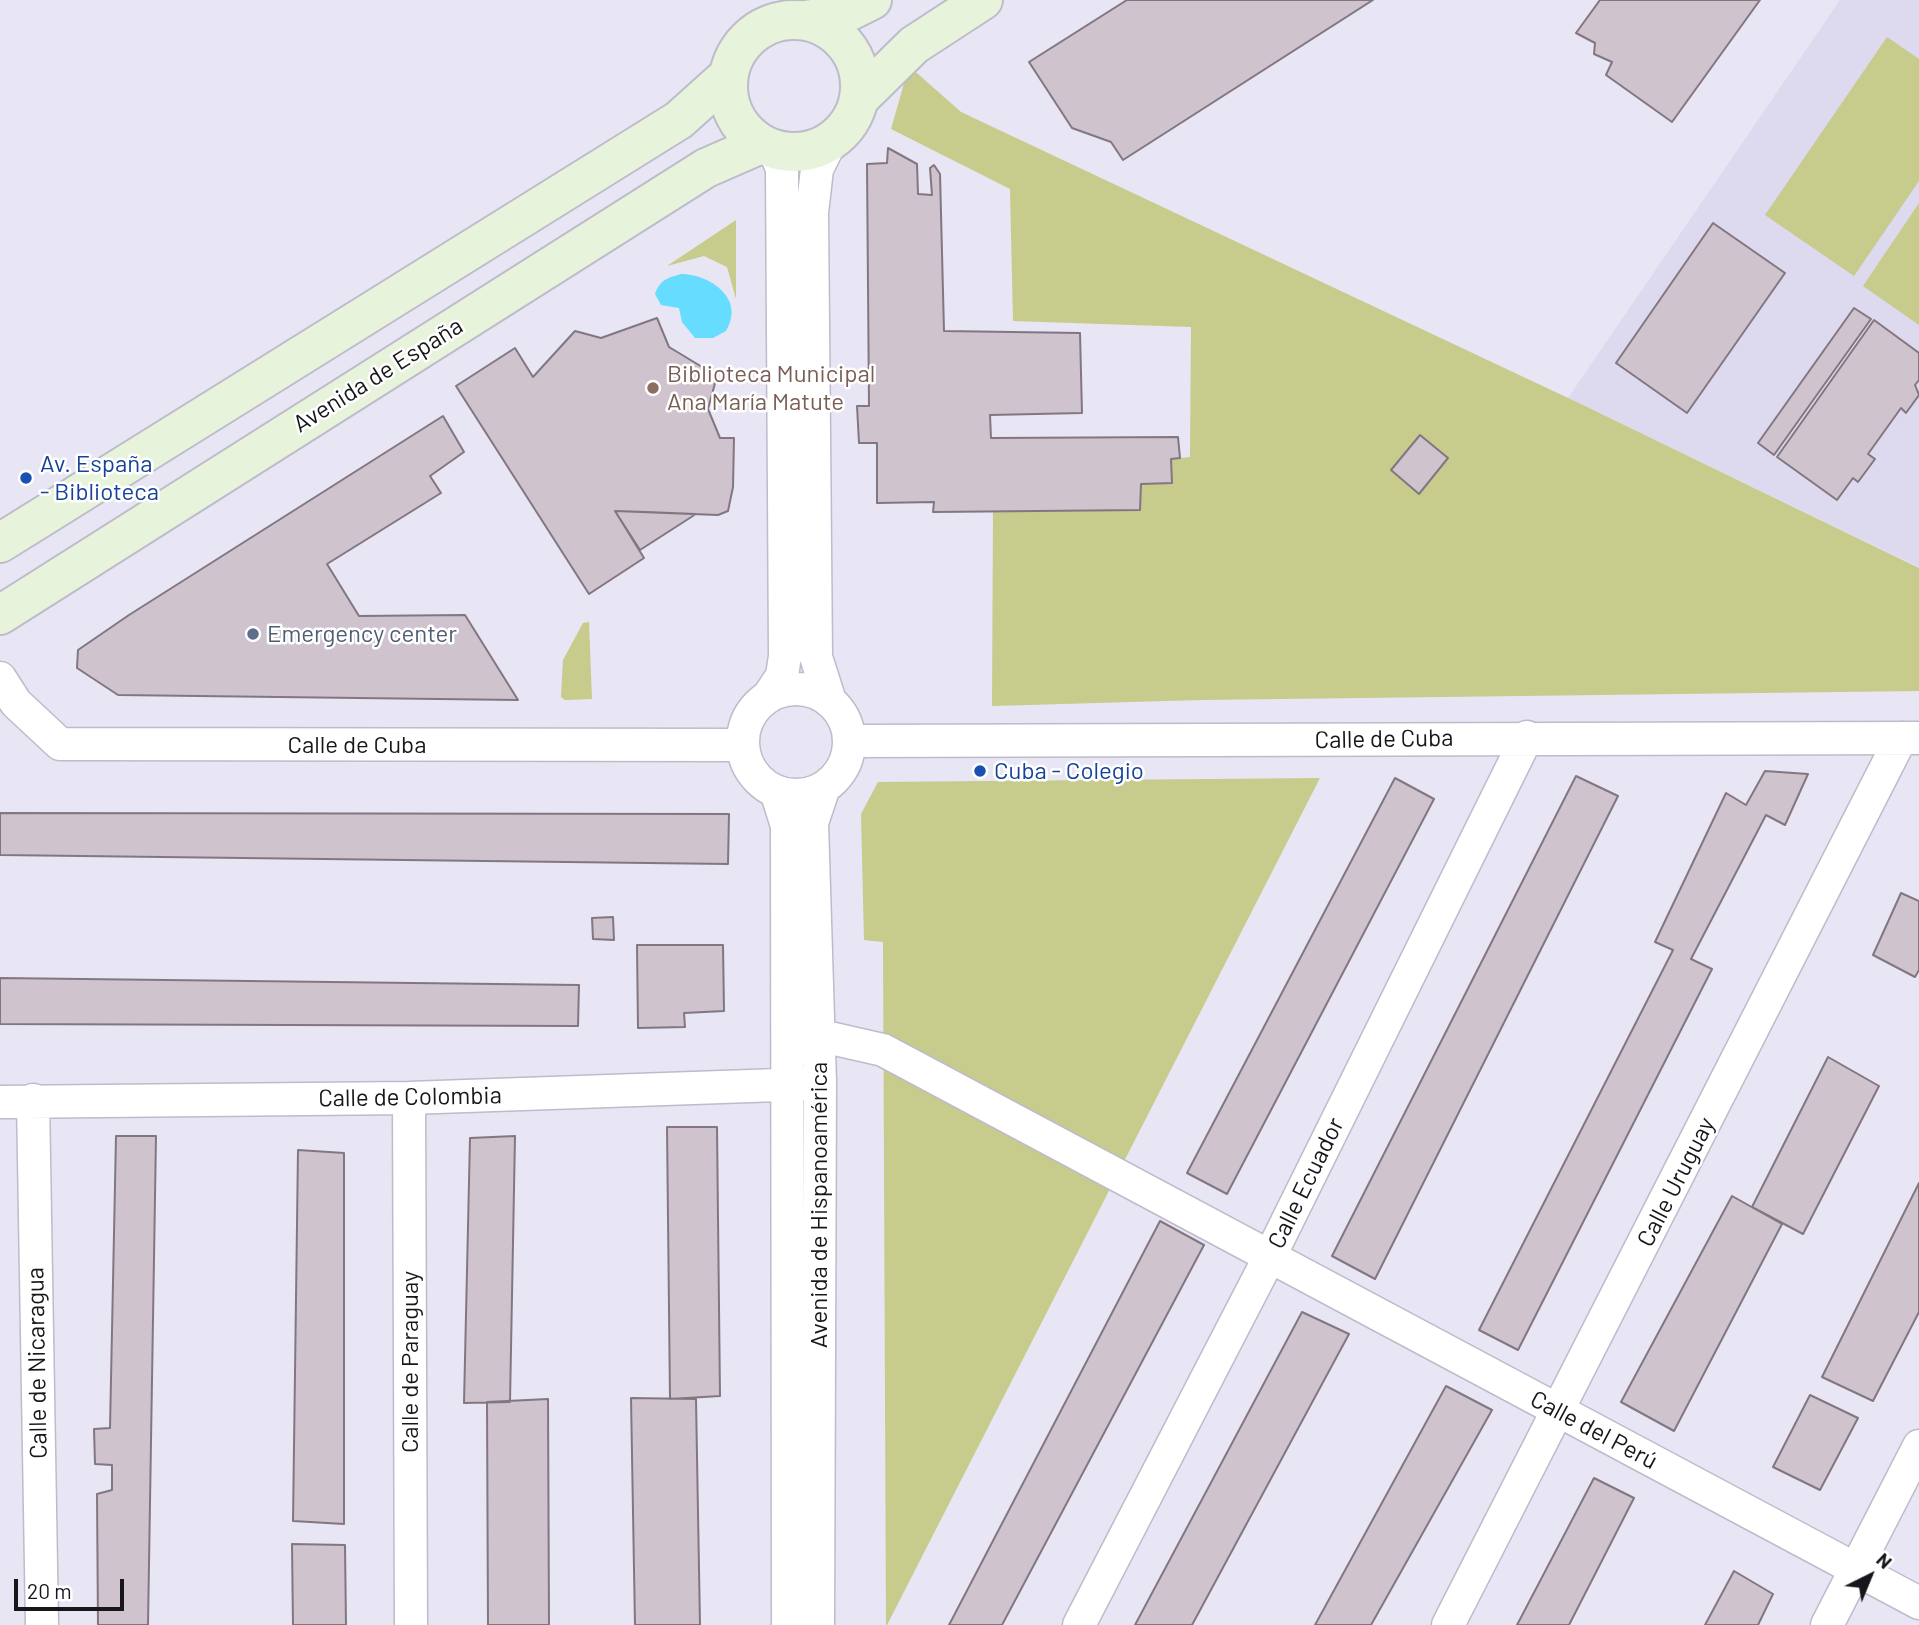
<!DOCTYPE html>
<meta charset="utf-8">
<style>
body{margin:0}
#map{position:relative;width:1919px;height:1625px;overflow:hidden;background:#e8e5f4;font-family:Barlow,sans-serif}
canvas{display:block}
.north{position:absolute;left:1835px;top:1541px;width:70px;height:70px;-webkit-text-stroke:5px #fff;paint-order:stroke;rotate:43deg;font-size:19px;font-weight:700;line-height:28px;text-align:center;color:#17161b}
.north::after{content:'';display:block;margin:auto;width:24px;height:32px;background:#17161b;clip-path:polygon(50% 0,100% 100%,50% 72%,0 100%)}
.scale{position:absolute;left:14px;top:1579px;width:110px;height:32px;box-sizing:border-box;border:4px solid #17161b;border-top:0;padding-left:9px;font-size:21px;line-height:24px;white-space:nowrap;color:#17161b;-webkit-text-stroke:5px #fff;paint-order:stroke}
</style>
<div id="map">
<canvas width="1919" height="1625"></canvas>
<div class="north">N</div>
<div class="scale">20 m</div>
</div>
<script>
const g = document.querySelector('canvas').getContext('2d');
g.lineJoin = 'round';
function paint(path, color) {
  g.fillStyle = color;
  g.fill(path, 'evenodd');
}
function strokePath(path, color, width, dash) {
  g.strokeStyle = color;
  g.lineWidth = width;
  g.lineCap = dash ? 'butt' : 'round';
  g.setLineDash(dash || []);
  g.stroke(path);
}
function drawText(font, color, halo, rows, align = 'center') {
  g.font = font + ' Barlow,sans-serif';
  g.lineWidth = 5;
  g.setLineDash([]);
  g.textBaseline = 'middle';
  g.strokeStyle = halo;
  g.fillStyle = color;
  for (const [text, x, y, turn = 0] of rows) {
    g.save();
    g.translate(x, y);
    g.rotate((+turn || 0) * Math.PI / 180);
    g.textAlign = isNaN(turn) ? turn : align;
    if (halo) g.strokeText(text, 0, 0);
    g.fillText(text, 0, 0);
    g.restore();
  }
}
paint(new Path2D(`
 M 1840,0 L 1919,0 L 1919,567 L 1568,398 Z`), '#ddd9ef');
paint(new Path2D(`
 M 1887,37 L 1919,59 L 1919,181 L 1854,276 L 1765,215 Z
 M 909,66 L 961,112 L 1585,406 L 1919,568 L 1919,691 L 1201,700 L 992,706 L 993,512 L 1140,510 L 1141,484 L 1172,483 L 1171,459 L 1190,457 L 1191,327 L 1013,321 L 1010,189 L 891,129 Z
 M 1919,203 L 1919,325 L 1863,286 Z
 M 736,220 L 736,299 L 727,267 L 704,256 L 667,266 Z
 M 589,622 L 592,699 L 565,700 L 561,697 L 563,660 L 583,623 Z
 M 1320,778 L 887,1625 L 886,1625 L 883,942 L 864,940 L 861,814 L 878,782 Z`), '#c7cb8c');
paint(new Path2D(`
 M 681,274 C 710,274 746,299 726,331 L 713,338 L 695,338 L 682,322 L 679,308 L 661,305 L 655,294 C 660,280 667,278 681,274 Z`), '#6df');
const building = new Path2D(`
 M 1127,0 L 1373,0 L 1123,160 L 1111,142 L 1072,128 L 1029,62 Z
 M 1600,0 L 1760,0 L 1672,122 L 1606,75 L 1612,62 L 1594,54 L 1595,43 L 1576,33 Z
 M 888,148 L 917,164 L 918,194 L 932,195 L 930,168 L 934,165 L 940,174 L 944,331 L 1080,333 L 1082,413 L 990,415 L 991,438 L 1178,437 L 1180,458 L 1171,459 L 1172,483 L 1141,484 L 1140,510 L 933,512 L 934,502 L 877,503 L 877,443 L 859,443 L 857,406 L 869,406 L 867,164 L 887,163 Z
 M 1713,223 L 1785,273 L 1687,413 L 1616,363 Z
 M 1854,308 L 1871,319 L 1774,455 L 1758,443 Z
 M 657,318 L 669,347 L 717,376 L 708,409 L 720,438 L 734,438 L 733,487 L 728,511 L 718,515 L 615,511 L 644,558 L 589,594 L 456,386 L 515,348 L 533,377 L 575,331 L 601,338 Z
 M 1874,320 L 1919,353 L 1919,380 L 1915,385 L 1919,395 L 1906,413 L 1901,408 L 1868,454 L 1875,459 L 1858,482 L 1853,478 L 1837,500 L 1777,457 Z
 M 443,416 L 464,452 L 430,476 L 441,493 L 327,564 L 359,616 L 465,615 L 518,700 L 118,695 L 77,668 L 78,650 L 129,615 Z
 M 1420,435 L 1448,458 L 1419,494 L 1391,470 Z
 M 615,511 L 646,512 L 696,514 L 640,550 Z
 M 1765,771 L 1808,774 L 1785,825 L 1766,815 L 1691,959 L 1712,969 L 1518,1350 L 1479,1330 L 1673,950 L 1655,942 L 1726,793 L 1746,805 Z
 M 1576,776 L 1618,796 L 1375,1279 L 1332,1256 Z
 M 1395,778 L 1434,799 L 1227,1194 L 1187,1173 Z
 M 0,813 L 729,814 L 728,864 L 0,855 Z
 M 1901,893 L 1919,901 L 1919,970 L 1915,977 L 1873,955 Z
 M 613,917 L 614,940 L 593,939 L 592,918 Z
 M 637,945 L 723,945 L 724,1011 L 684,1013 L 685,1027 L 638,1028 Z
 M 0,978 L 579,985 L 578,1026 L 0,1024 Z
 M 1828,1057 L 1879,1086 L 1803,1234 L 1752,1207 Z
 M 667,1127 L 717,1127 L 720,1396 L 670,1399 Z
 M 116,1136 L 156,1136 L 148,1625 L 98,1625 L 97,1494 L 112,1490 L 112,1465 L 95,1464 L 94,1429 L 110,1428 Z
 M 515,1136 L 510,1402 L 464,1403 L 470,1138 Z
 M 298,1150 L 344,1153 L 344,1524 L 293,1521 Z
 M 1919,1183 L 1919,1312 L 1873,1401 L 1822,1377 Z
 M 1732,1196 L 1782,1224 L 1674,1431 L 1621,1402 Z
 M 1160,1221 L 1204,1245 L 1002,1625 L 949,1625 Z
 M 1302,1312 L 1349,1334 L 1192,1625 L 1135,1625 Z
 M 1446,1386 L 1492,1410 L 1371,1625 L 1315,1625 Z
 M 1810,1395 L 1858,1418 L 1820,1490 L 1773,1467 Z
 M 631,1398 L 696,1399 L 700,1625 L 635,1625 Z
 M 548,1399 L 549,1625 L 488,1625 L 487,1402 Z
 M 1594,1478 L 1634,1498 L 1569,1625 L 1517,1625 Z
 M 292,1544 L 345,1545 L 346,1625 L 293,1625 Z
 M 1734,1571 L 1773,1594 L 1758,1625 L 1705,1625 Z`);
paint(building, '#cfc3ce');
strokePath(building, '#827781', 2);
const street = new Path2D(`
 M 0,678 L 16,703 L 60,744 L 743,745
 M743 742a53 53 0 1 1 106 0a53 53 0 1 1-106 0Z
 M 768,697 L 782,676 L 785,656 L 782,169 L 774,149
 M 830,701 L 816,657 L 812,213 L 817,169 L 831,141
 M 850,741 L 1919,738
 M 776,791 L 787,826 L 788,1625
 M 817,1035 L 883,1050 L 1919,1603
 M 409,1098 L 411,1625
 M 33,1100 L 42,1625
 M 0,1102 L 409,1098 L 807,1084
 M 818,1625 L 820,1083 L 812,823 L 824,787
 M 1079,1625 L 1270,1256 L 1527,737
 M 1448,1625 L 1901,738
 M 1827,1625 L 1919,1446`);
const secondary = new Path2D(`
 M728 86a66 66 0 1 1 132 0a66 66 0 1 1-132 0Z
 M 806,20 L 844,14 L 872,0
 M 859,99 L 914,45 L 983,0
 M 0,543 L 679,120 L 728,76
 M 0,615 L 706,168 L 761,144`);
strokePath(street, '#bebbca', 35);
strokePath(secondary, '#bebbca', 42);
strokePath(street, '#fff', 32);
strokePath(secondary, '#e8f3db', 38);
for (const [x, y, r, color] of [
 [653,388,7,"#8d6e63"],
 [26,478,7,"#1a4fb4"],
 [253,634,7,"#5c6f8a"],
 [980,771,7,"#1a4fb4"]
]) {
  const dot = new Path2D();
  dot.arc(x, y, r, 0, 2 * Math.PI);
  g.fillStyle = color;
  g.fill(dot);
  strokePath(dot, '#fff', 2.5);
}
drawText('24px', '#785e54', '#fff', [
 ["Biblioteca Municipal",667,374],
 ["Ana María Matute",667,402]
], 'left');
drawText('24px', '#17161b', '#fff', [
 ["Avenida de España",378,375,-32],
 ["Calle de Cuba",1384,739,-1],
 ["Calle de Cuba",357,745],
 ["Calle de Colombia",410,1097,-1],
 ["Calle Uruguay",1676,1182,-63],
 ["Calle Ecuador",1306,1183,-64],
 ["Avenida de Hispanoamérica",819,1205,-90],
 ["Calle de Paraguay",410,1362,-90],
 ["Calle de Nicaragua",37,1363,-91],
 ["Calle del Perú",1594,1430,28]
]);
drawText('24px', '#164399', '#fff', [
 ["Av. España",40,464],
 ["- Biblioteca",40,492],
 ["Cuba - Colegio",994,771]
], 'left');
drawText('24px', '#4e5e75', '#fff', [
 ["Emergency center",267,634]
], 'left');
</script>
